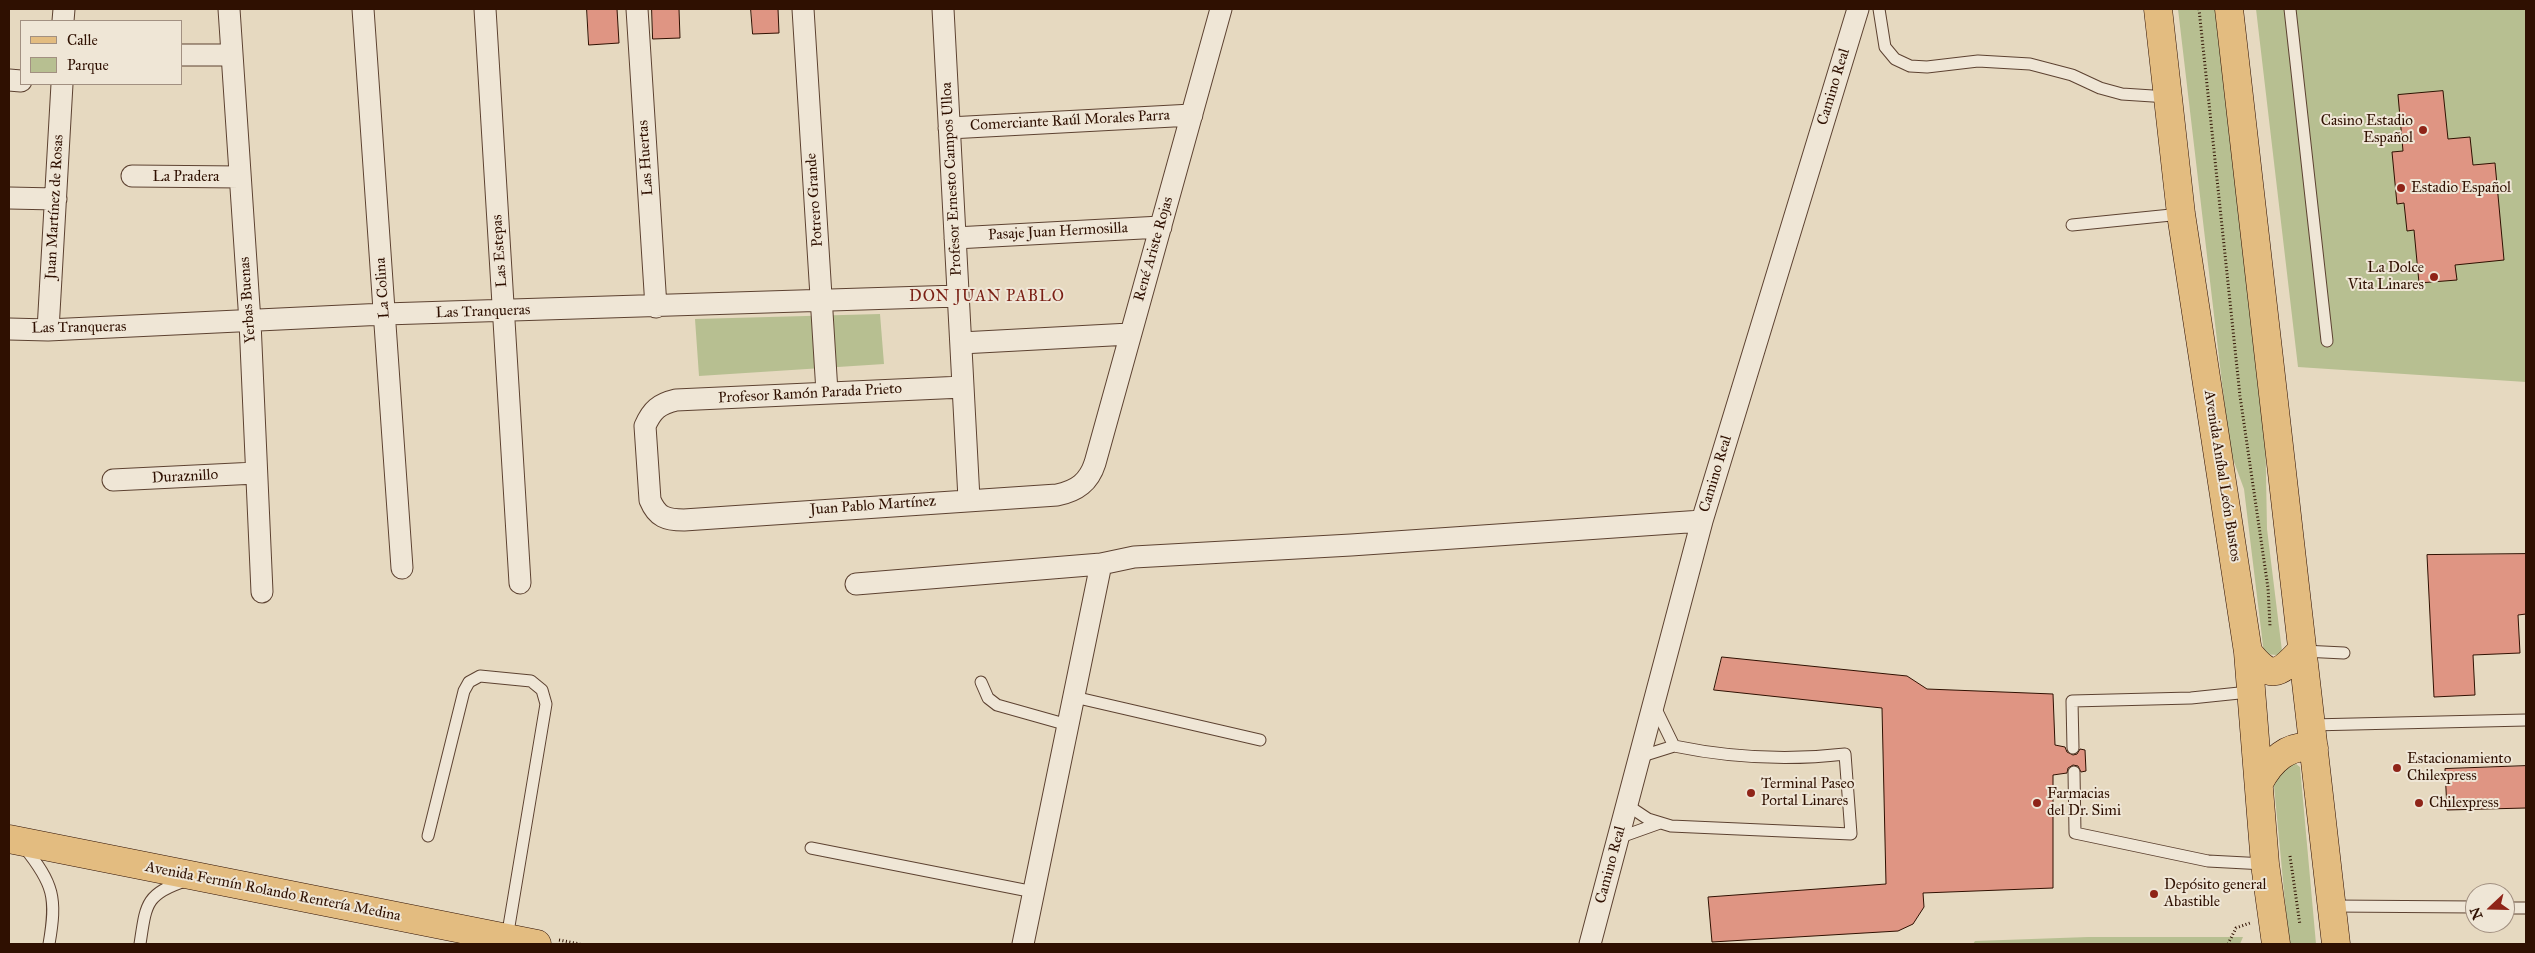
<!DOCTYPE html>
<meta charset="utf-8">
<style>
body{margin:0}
#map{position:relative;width:2535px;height:953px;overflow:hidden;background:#e6d9c0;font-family:"IM FELL Great Primer",serif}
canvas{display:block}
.frame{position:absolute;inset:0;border:10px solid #2f1001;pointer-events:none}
.legend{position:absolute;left:20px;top:20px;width:162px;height:65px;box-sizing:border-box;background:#efe6d6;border:1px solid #a29081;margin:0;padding:6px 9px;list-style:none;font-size:15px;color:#2f1001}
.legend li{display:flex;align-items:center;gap:10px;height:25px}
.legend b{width:25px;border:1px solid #a29081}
.north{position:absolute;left:2465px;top:883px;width:50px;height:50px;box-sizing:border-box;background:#efe6d6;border:1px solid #a29081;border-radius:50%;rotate:249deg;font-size:14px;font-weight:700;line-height:20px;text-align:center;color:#2f1001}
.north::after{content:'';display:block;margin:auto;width:18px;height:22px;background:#8f2418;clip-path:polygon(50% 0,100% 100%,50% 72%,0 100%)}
</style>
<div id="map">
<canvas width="2535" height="953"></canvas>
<div class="frame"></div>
<ul class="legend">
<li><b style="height:6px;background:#e3bc80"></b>Calle</li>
<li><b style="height:14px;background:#b7bf91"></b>Parque</li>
</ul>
<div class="north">N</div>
</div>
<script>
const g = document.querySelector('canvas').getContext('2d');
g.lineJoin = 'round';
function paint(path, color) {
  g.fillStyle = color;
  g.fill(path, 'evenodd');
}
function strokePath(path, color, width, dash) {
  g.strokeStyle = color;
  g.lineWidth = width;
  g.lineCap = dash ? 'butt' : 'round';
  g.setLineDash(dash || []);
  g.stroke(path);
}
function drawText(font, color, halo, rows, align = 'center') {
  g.font = font + ' "IM FELL Great Primer",serif';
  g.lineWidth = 4;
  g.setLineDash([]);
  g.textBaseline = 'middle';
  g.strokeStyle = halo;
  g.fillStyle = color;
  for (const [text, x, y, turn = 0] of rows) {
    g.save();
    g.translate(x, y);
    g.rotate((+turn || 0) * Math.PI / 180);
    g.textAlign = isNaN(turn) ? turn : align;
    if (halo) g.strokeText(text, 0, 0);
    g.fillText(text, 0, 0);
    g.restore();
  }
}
paint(new Path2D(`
 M 2178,9 L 2217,9 L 2265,419 L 2267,529 L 2282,651 L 2277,655 L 2264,654 L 2244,489 L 2230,451 Z
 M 2256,9 L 2526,9 L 2526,382 L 2298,367 Z
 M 880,314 L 884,364 L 699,376 L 695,319 Z
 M 2292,761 L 2300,767 L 2316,944 L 2289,944 L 2274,786 L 2275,768 Z
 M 2088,937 L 2243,937 L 2240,944 L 1973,944 L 1975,941 Z`), '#b7bf91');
const building = new Path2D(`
 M 587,9 L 617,9 L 619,43 L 589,45 Z
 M 652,9 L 679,9 L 680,38 L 653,39 Z
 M 751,9 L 778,9 L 779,33 L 753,34 Z
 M 2443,91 L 2448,139 L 2470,137 L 2473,165 L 2495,163 L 2504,260 L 2455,265 L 2457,280 L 2419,283 L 2414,230 L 2407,231 L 2404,203 L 2397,204 L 2392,152 L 2403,151 L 2398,95 Z
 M 2526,554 L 2526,614 L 2518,615 L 2520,653 L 2473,655 L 2475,695 L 2434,697 L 2427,555 Z
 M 1722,657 L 1907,676 L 1927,689 L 2053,694 L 2055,745 L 2065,747 L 2067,752 L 2073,755 L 2077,754 L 2080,749 L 2085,750 L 2086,771 L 2081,772 L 2078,766 L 2073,765 L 2068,768 L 2067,773 L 2053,775 L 2053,888 L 1923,893 L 1924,907 L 1913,924 L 1898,931 L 1712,942 L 1708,897 L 1886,884 L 1882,708 L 1714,690 Z
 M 2526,766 L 2526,808 L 2447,810 L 2445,769 Z`);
paint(building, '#df9583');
strokePath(building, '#2f1001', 1);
const service = new Path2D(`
 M 1879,9 L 1885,47 L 1895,59 L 1910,66 L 1927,67 L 1978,61 L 2030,64 L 2072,75 L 2100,88 L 2122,94 L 2168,97
 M 2290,9 L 2327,341
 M 2072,225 L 2181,214
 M 2303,651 L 2344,653
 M 981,682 L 988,698 L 997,705 L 1068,725
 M 1074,697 L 1260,740
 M 2311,725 L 2526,720
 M 2073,748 L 2072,701 L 2191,698 L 2249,692
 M 1639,757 L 1674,746 L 1654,705
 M 2074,772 L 2075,833 L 2208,861 L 2265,864
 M 1627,805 L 1648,819 L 1671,826 L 1851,834 L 1845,754 C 1786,761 1732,758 1674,746
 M 428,836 L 464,691 L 469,682 L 480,676 L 531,681 L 542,690 L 546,704 L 507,938
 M 1618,838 L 1660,823
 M 24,847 C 54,884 57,898 49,944
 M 811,848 L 1034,892
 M 2332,906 L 2475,907
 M 2505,908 L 2526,908
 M 140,944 C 146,905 145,894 185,881`);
const minor = new Path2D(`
 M 229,9 L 250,322 L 262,592
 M 363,9 L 402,568
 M 485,9 L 520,583
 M 637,9 L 656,307
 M 803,9 L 827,392
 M 943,9 L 969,499
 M 63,21 L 64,9
 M 181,55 L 232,55
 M 9,80 L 21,81
 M 949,128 L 1192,115
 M 132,176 L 240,177
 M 9,198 L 56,199
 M 955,238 L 1161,227
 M 9,329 L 48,330 L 385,314 L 958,296
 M 48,330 L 62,84
 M 961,343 L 1130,334
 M 963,387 L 676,400 C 659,404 652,410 645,426 L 650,500 C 657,517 666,520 684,520 L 1057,495 C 1077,491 1089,482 1095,463 L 1221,9
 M 113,480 L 256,473
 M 856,584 L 1101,564 L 1134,557 L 1351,545 L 1702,521
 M 1023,944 L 1101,564
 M 1590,944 L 1702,521 L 1858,9`);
const primary = new Path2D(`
 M 2158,9 L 2181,214 L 2248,652 L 2265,864 L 2276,944
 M 2229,9 L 2336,944
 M 2248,652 C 2270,680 2278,676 2301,651
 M 2259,783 C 2270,761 2289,743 2314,748
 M 9,839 L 537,944`);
strokePath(service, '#5d4231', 13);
strokePath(minor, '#5d4231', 23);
strokePath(primary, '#2f1001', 29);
strokePath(new Path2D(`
 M 2199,9 L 2240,396 L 2268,588 L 2270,626
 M 2290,856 L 2300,925
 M 559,940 L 580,944
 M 2228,944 L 2236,928 L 2250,923`), '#2f1001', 3, [1, 2.5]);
strokePath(service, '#efe6d6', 11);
strokePath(minor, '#efe6d6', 21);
strokePath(primary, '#e3bc80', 28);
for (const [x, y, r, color] of [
 [2423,130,5,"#8f2418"],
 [2401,188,5,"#8f2418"],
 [2434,277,5,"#8f2418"],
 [2397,768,5,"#8f2418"],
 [1751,793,5,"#8f2418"],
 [2037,803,5,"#8f2418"],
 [2419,803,5,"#8f2418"],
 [2154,894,5,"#8f2418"]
]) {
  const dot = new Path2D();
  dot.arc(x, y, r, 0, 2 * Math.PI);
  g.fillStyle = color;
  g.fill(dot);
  strokePath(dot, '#efe6d6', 2);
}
drawText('15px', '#2f1001', '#efe6d6', [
 ["Camino Real",1834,87,-73],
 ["Comerciante Raúl Morales Parra",1070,121,-3],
 ["Las Huertas",646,158,-94],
 ["La Pradera",186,177],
 ["Profesor Ernesto Campos Ulloa",952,179,-93],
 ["Potrero Grande",815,200,-94],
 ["Juan Martínez de Rosas",55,207,-87],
 ["Pasaje Juan Hermosilla",1058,232,-3],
 ["René Ariste Rojas",1154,249,-74],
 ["Las Estepas",500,251,-94],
 ["La Colina",383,288,-94],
 ["Yerbas Buenas",248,300,-94],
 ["Las Tranqueras",483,312,-2],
 ["Las Tranqueras",79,328,-1],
 ["Profesor Ramón Parada Prieto",810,394,-3],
 ["Camino Real",1716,474,-73],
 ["Avenida Aníbal León Bustos",2222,476,81],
 ["Duraznillo",185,477,-3],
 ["Juan Pablo Martínez",873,506,-4],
 ["Camino Real",1611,865,-75],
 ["Avenida Fermín Rolando Rentería Medina",273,892,11]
]);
drawText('15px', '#2f1001', '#efe6d6', [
 ["Casino Estadio",2413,121,"right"],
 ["Español",2413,138,"right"],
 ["Estadio Español",2411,188],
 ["La Dolce",2424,268,"right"],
 ["Vita Linares",2424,285,"right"],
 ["Estacionamiento",2407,759],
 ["Chilexpress",2407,776],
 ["Terminal Paseo",1761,784],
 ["Portal Linares",1761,801],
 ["Farmacias",2047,794],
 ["del Dr. Simi",2047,811],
 ["Chilexpress",2429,803],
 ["Depósito general",2164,885],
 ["Abastible",2164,902]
], 'left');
g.letterSpacing = '1px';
drawText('16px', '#7a1f14', '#efe6d6', [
 ["DON JUAN PABLO",987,297]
]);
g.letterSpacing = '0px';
</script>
